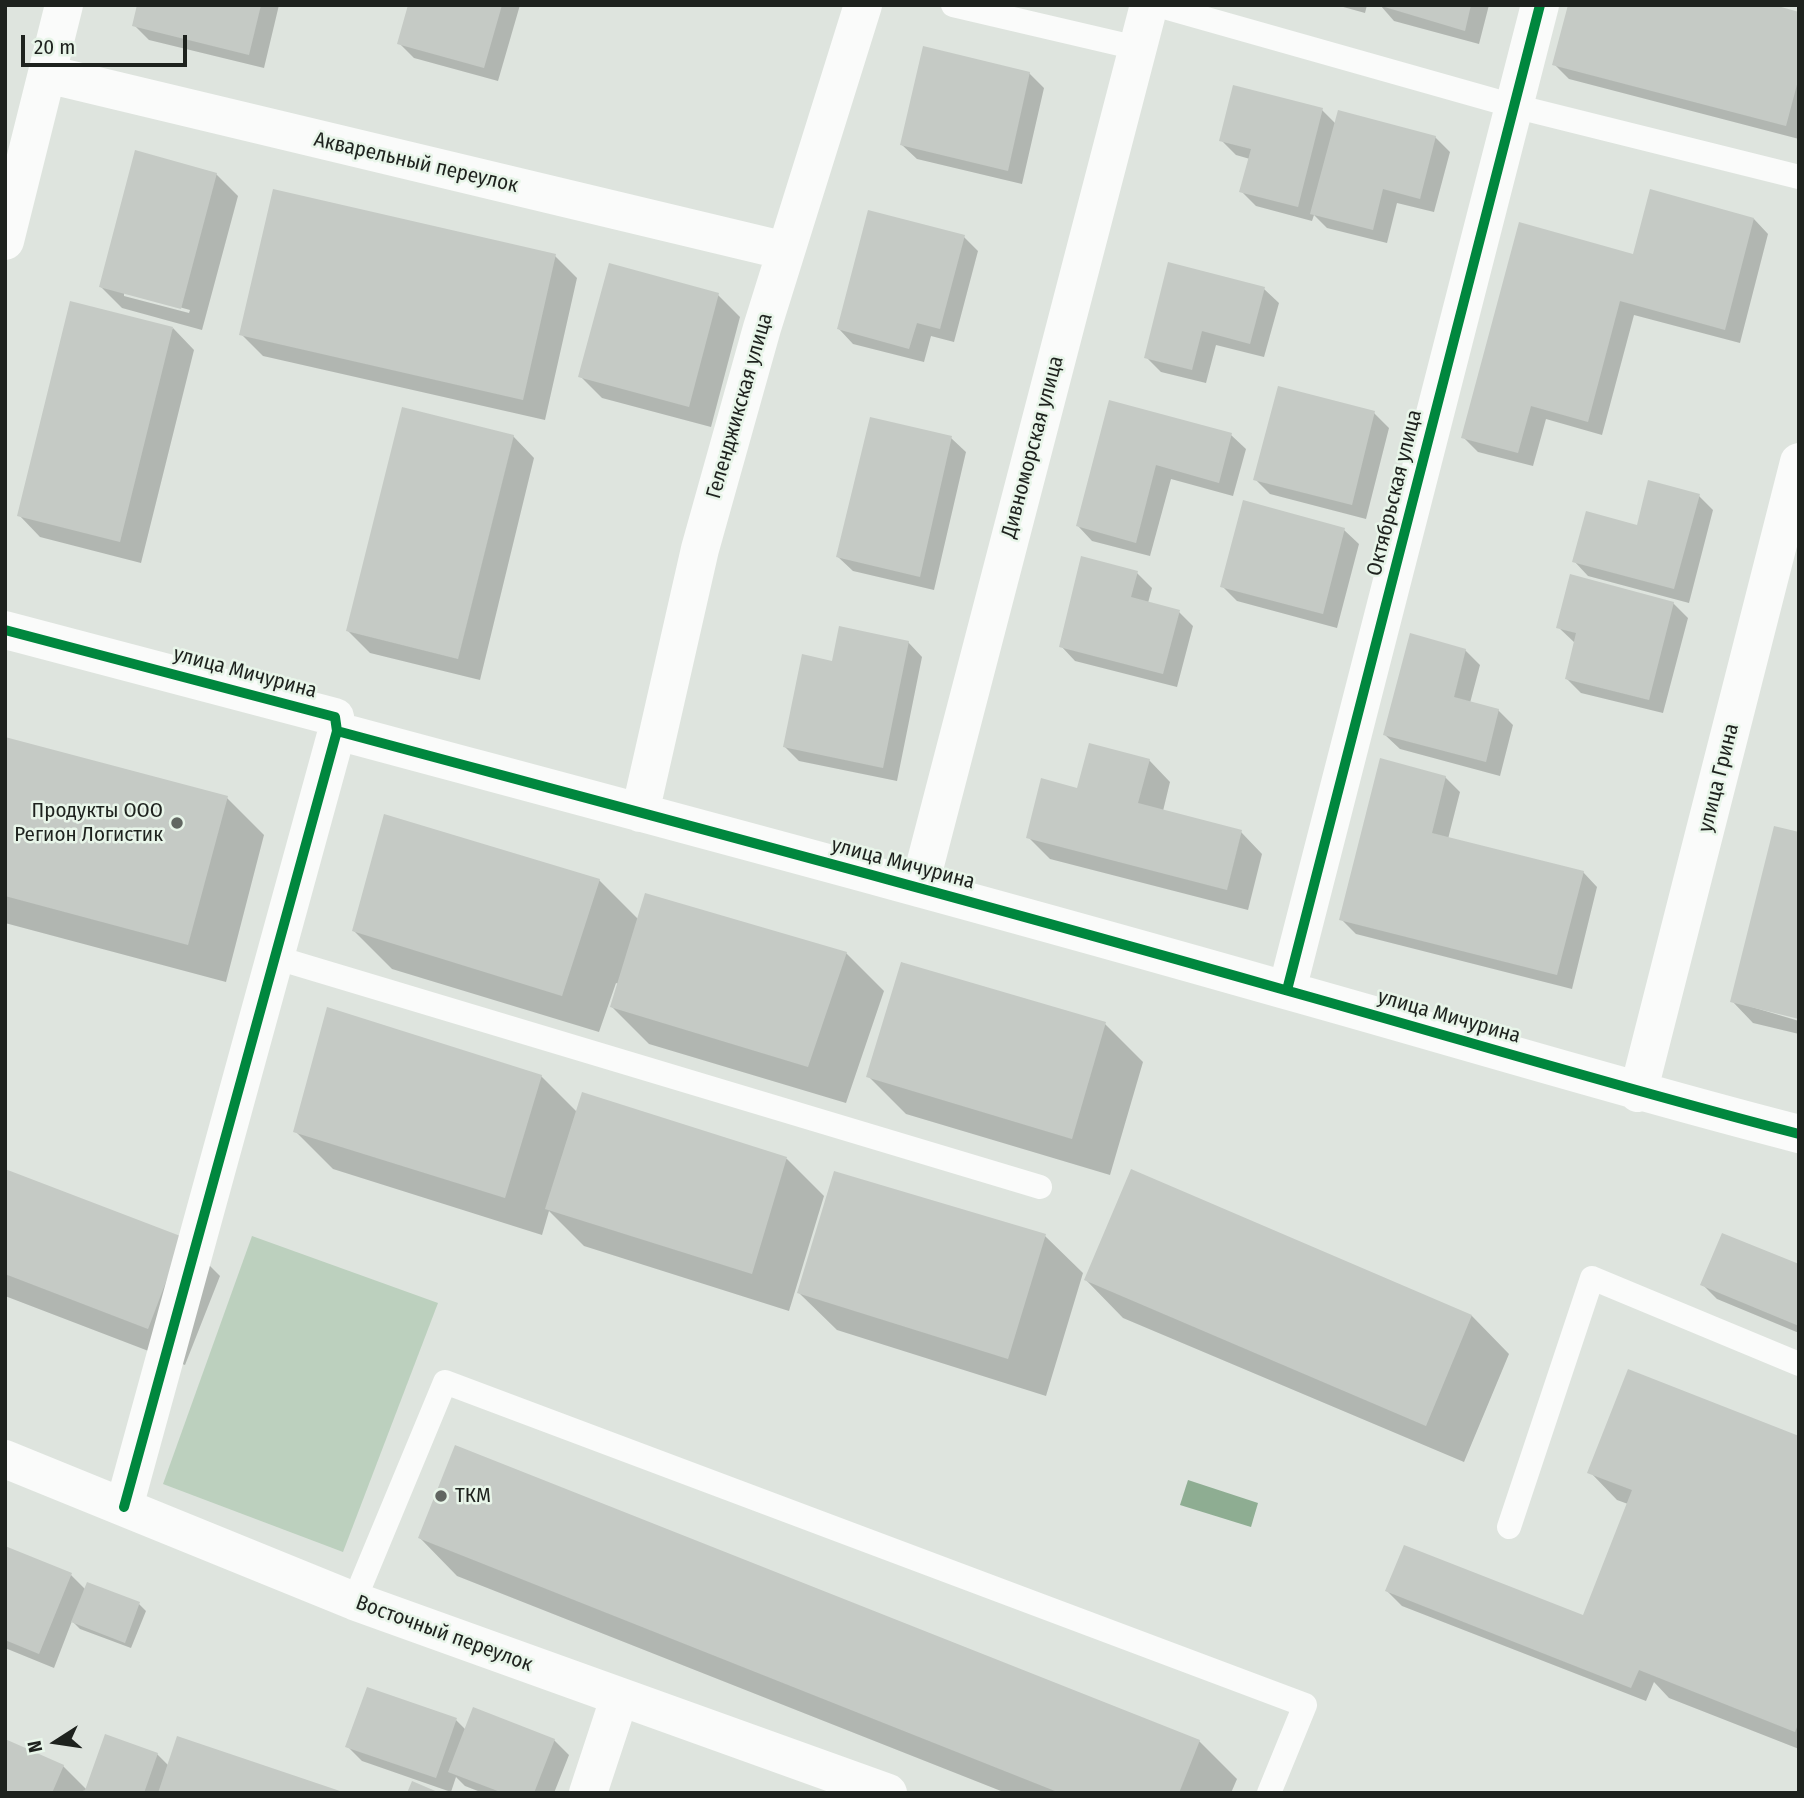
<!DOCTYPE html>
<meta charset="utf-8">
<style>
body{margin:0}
#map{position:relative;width:1804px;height:1798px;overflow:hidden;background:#dee4de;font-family:"Fira Sans Condensed",sans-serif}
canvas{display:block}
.frame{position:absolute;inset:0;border:7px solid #1e221e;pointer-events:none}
.north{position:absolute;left:21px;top:1707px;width:70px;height:70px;-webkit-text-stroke:5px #e8f5e9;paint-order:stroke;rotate:258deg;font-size:19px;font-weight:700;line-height:28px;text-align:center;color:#1e221e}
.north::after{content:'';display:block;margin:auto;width:24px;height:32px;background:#1e221e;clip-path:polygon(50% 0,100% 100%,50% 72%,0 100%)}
.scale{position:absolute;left:21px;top:35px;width:166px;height:32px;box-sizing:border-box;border:4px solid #1e221e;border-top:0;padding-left:9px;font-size:21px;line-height:24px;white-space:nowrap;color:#1e221e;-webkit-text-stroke:5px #e8f5e9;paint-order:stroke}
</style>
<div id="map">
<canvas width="1804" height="1798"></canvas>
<div class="frame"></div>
<div class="north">N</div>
<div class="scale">20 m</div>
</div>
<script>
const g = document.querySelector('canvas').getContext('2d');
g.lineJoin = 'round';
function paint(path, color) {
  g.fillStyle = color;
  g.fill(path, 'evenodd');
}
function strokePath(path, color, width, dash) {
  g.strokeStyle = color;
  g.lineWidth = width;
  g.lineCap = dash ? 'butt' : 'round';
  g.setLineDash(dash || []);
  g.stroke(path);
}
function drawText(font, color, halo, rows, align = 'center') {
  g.font = font + ' "Fira Sans Condensed",sans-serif';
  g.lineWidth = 5;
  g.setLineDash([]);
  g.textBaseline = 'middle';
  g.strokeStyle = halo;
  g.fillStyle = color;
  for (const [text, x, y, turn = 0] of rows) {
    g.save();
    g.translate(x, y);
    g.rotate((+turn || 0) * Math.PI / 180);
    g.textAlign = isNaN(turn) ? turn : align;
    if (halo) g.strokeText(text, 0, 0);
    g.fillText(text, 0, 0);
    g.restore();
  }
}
paint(new Path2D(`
 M 252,1236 L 438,1303 L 343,1552 L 163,1484 Z`), '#bcd0be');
paint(new Path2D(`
 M 1188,1480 L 1258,1503 L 1251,1527 L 1180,1505 Z`), '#8ead92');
paint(new Path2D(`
 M 139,5 L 279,5 L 264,68 L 149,40 L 134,25 Z
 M 410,5 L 520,5 L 498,81 L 414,58 L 399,43 Z
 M 1336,5 L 1367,5 L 1365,13 Z
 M 1380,5 L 1489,5 L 1479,44 L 1394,21 Z
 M 1799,14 L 1799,139 L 1569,79 L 1554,64 Z
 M 1029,73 L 1044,88 L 1022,184 L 917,159 L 902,145 Z
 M 1322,110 L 1336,124 L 1435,137 L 1450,152 L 1434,212 L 1397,203 L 1387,243 L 1327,228 L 1314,215 L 1312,221 L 1256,206 L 1241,191 L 1250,159 L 1236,155 L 1221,140 Z
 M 216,174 L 238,196 L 202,330 L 122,308 L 101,287 ZM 124,292 L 190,310 L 189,313 L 124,296 Z
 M 1754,219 L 1768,234 L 1740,343 L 1634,315 L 1602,435 L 1546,419 L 1533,466 L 1478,452 L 1463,437 L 1635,256 Z
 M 964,237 L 978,251 L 954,342 L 931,336 L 924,362 L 853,344 L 839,329 Z
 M 555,256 L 577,278 L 545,420 L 263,356 L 241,334 Z
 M 610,266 L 718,295 L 740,317 L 711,427 L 602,398 L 580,376 Z
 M 1264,289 L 1279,303 L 1264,357 L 1216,345 L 1206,383 L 1161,372 L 1146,357 Z
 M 173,328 L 194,350 L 141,563 L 40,537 L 19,515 Z
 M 1111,402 L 1231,435 L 1246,449 L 1233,496 L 1171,479 L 1150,556 L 1092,541 L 1078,526 Z
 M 1374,413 L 1389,428 L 1366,519 L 1270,494 L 1255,479 Z
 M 513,436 L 534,458 L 480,680 L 370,653 L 348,631 Z
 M 951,438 L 966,452 L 934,590 L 853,571 L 838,557 Z
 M 1699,496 L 1713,510 L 1689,603 L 1588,576 L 1574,561 Z
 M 1344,530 L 1359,544 L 1337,628 L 1237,601 L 1222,586 Z
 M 1137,573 L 1152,588 L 1148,603 L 1179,612 L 1193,626 L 1177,687 L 1075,661 L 1061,646 Z
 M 1673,603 L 1688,618 L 1663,713 L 1581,693 L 1566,678 L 1575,643 L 1558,627 Z
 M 908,642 L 922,657 L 897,781 L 799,761 L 784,746 L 833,663 Z
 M 1465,650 L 1480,665 L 1470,703 L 1498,710 L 1513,725 L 1500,776 L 1400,749 L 1385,735 Z
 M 5,739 L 227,798 L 264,835 L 226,982 L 5,923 Z
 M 1149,760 L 1170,782 L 1163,811 L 1241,832 L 1262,854 L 1248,910 L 1050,859 L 1028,837 L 1079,790 Z
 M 1445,777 L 1460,792 L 1448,839 L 1583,872 L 1597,887 L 1572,989 L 1356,934 L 1341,919 Z
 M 599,880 L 639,920 L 846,953 L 884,991 L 846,1103 L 649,1044 L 612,1007 L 619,984 L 616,983 L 599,1032 L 392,969 L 354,931 Z
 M 1732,1001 L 1799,1021 L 1799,1034 L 1753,1023 Z
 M 1105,1024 L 1143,1062 L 1110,1175 L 906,1114 L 868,1076 Z
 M 541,1076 L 578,1113 L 584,1095 L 787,1159 L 824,1196 L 789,1311 L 584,1246 L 549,1211 L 542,1235 L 333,1169 L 295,1131 Z
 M 5,1170 L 182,1238 L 220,1276 L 185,1365 L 5,1296 Z
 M 1132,1171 L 1472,1316 L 1509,1354 L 1464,1462 L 1123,1318 L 1086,1280 Z
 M 1045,1236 L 1083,1273 L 1046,1396 L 837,1330 L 799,1293 Z
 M 1799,1266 L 1799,1333 L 1717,1299 L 1702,1284 Z
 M 1799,1438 L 1799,1749 L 1669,1698 L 1654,1682 L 1646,1701 L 1402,1606 L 1387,1591 L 1584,1617 L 1628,1504 L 1617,1500 L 1590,1472 Z
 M 420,1538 L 1199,1741 L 1237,1779 L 1231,1793 L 1006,1793 L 457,1576 Z
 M 5,1548 L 71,1575 L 86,1590 L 139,1604 L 146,1611 L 131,1648 L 80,1629 L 72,1621 L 54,1668 L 5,1648 Z
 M 456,1720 L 466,1730 L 554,1740 L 569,1755 L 554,1793 L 483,1793 L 465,1786 L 456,1777 L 451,1792 L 362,1761 L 347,1746 Z
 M 157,1754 L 169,1766 L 339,1793 L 86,1793 L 84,1790 L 83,1793 L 5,1793 L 63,1766 L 87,1790 Z`), '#0003');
paint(new Path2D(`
 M 137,5 L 261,5 L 249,55 L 132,26 Z
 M 408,5 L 502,5 L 484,68 L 397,44 Z
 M 1378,5 L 1471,5 L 1465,31 Z
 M 1568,5 L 1774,5 L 1799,12 L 1799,77 L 1786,126 L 1552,65 Z
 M 923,46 L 1030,72 L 1008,171 L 900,145 Z
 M 1233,85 L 1323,108 L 1298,207 L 1239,192 L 1251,149 L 1219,141 Z
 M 1338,110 L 1436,136 L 1420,199 L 1383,189 L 1373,230 L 1310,214 Z
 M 135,150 L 217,173 L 181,309 L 99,287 Z
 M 273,189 L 556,254 L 523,400 L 239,335 Z
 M 1650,189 L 1754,218 L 1725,330 L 1620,301 L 1588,422 L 1531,406 L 1518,453 L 1461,438 L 1519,222 L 1633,254 Z
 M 868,210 L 965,235 L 940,329 L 917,323 L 909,349 L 837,329 Z
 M 1168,262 L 1265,287 L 1250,344 L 1202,331 L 1192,370 L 1144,358 Z
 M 609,263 L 719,293 L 689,407 L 578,377 Z
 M 70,301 L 173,327 L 120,542 L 17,516 Z
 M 1278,386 L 1375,411 L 1352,505 L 1253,480 Z
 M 1109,400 L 1232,433 L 1219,483 L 1156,465 L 1136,543 L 1076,526 Z
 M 402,407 L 514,435 L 458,659 L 346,631 Z
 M 870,417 L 952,436 L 920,577 L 836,557 Z
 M 1648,480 L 1700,494 L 1674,589 L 1572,562 L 1586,511 L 1637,525 Z
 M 1243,500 L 1345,528 L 1323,614 L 1220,587 Z
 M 1081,556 L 1138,571 L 1131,597 L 1180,610 L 1163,674 L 1059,647 Z
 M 1570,574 L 1674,602 L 1649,700 L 1565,679 L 1576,633 L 1556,628 Z
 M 839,626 L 909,641 L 883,768 L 783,747 L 802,654 L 832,661 Z
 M 1410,633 L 1466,649 L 1454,697 L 1499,709 L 1486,762 L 1383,735 Z
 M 5,737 L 228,796 L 188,945 L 5,896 Z
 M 1089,743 L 1150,759 L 1138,803 L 1242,830 L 1227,890 L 1026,838 L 1041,778 L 1077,788 Z
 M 1380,758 L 1446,776 L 1432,833 L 1584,871 L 1557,975 L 1339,920 Z
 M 384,814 L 600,879 L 562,996 L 352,931 Z
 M 1774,826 L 1799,832 L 1799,1019 L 1730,1002 Z
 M 645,893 L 847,952 L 808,1067 L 610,1007 Z
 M 901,962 L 1106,1022 L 1072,1139 L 866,1077 Z
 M 327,1007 L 542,1075 L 505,1198 L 293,1132 Z
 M 582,1092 L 787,1157 L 752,1274 L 545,1209 Z
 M 5,1169 L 183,1237 L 148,1329 L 5,1274 Z
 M 1131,1169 L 1472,1315 L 1426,1426 L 1084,1280 Z
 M 834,1171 L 1046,1234 L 1008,1359 L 797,1293 Z
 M 1722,1233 L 1799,1264 L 1799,1326 L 1700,1285 Z
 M 1628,1369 L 1799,1436 L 1799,1722 L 1795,1732 L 1639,1670 L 1631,1688 L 1385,1591 L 1404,1545 L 1583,1615 L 1632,1490 L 1587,1473 Z
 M 455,1445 L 1200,1740 L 1179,1793 L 1060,1793 L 418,1538 Z
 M 5,1546 L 72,1573 L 39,1654 L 5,1640 Z
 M 87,1582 L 140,1602 L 125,1643 L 71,1622 Z
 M 367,1687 L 457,1718 L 436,1778 L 345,1747 Z
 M 473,1707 L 555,1739 L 534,1793 L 503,1793 L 448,1772 Z
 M 105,1734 L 158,1753 L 144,1793 L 84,1793 Z
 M 177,1736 L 340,1791 L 339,1793 L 158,1793 Z
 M 5,1739 L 64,1765 L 52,1793 L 5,1793 Z
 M 412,1781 L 440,1793 L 407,1793 Z`), '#c5cac5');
strokePath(new Path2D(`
 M 953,5 L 1137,48
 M 1157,5 L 1514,106 L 1799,177
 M 274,957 L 1040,1187
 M 1509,1527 L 1592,1278 L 1799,1364
 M 354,1601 L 445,1382 L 1305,1705 L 1269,1793`), '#fafbfa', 24);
strokePath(new Path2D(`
 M 47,74 L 786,251
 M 5,241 L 64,5
 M 5,630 L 335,717 L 337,731 L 124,1507
 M 337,731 C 653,816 970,900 1285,990 C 1457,1038 1627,1090 1799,1134
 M 640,813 L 700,549 L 762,328 L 863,5
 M 919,888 L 1149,5
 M 1287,990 L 1540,5
 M 1638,1093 L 1799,462
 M 5,1459 L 354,1601 L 888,1793
 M 588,1793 L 619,1699`), '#fafbfa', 38);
strokePath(new Path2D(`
 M 5,630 L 335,717 L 337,731 L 124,1507
 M 337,731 C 653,816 970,900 1285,990 C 1457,1038 1627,1090 1799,1134
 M 1287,990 L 1540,5`), '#00873e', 10);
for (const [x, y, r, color] of [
 [177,823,7,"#616661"],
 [441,1496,7,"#616661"]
]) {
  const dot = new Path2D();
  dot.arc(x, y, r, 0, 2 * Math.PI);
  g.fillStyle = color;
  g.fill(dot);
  strokePath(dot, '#e8f5e9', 2.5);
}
drawText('21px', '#1e221e', '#e8f5e9', [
 ["Акварельный переулок",416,163,13],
 ["Геленджикская улица",740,406,-74],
 ["Дивноморская улица",1033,447,-75],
 ["Октябрьская улица",1395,493,-76],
 ["улица Мичурина",245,673,15],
 ["улица Грина",1719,778,-76],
 ["улица Мичурина",903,864,15],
 ["улица Мичурина",1449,1017,16],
 ["Восточный переулок",444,1634,20]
]);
drawText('21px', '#1e221e', '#e8f5e9', [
 ["Продукты ООО",163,811],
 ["Регион Логистик",163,835],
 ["ТКМ",455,1496,"left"]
], 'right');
</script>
